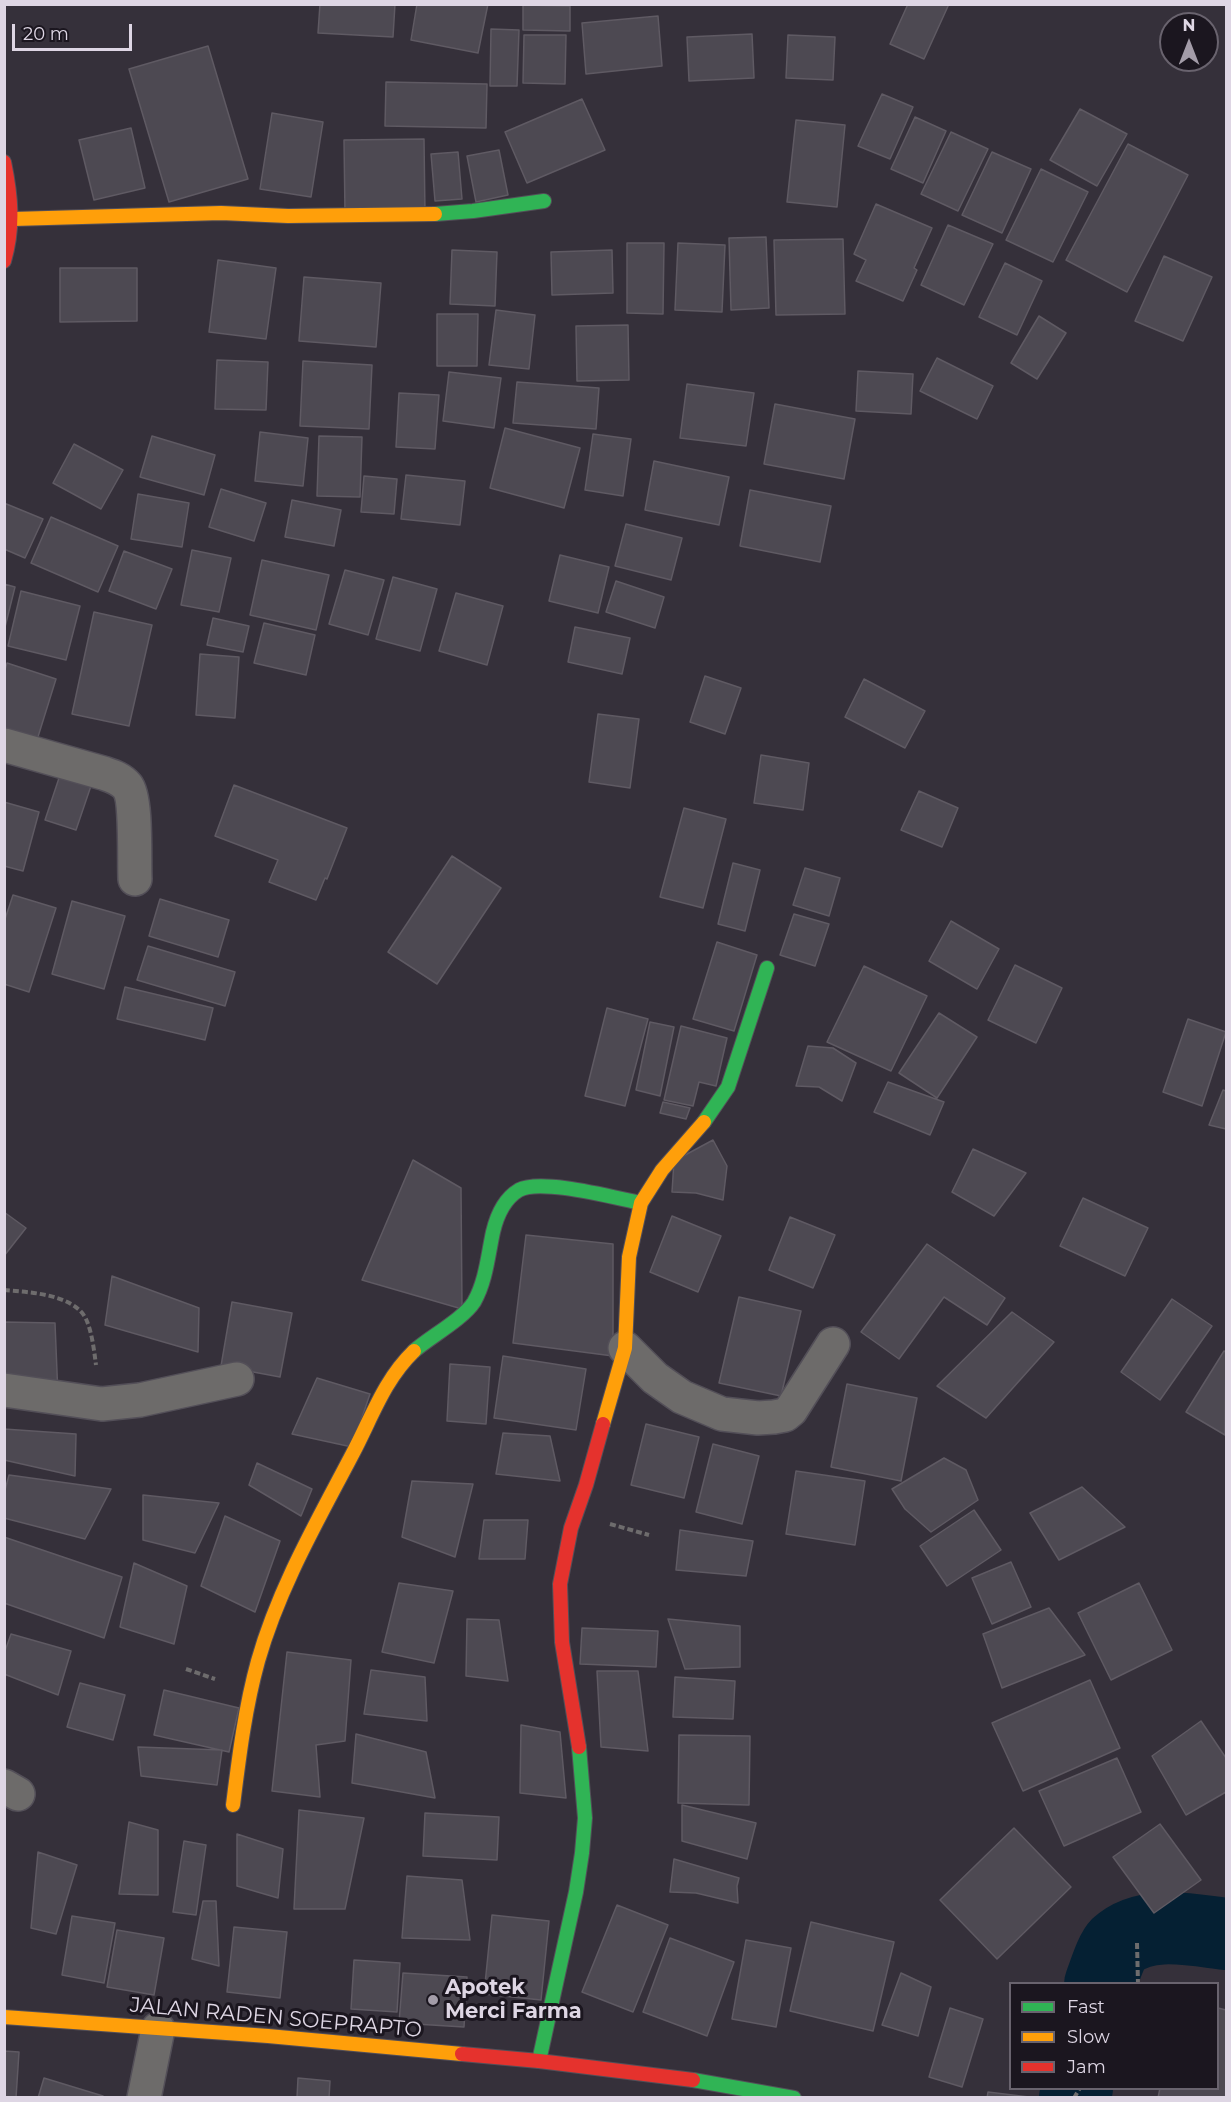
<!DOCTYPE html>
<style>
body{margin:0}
#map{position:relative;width:1231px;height:2102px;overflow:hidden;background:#35303a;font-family:Montserrat,sans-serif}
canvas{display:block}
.frame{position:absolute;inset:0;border:6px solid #ded6e4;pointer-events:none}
.legend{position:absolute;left:1009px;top:1982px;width:210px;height:108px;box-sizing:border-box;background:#1b161f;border:2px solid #69636e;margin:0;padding:8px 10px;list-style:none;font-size:18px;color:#ded6e4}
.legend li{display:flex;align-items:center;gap:12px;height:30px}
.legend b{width:30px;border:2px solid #69636e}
.north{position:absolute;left:1159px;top:12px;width:60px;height:60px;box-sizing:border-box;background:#1b161f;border:2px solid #69636e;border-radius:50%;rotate:0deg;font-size:16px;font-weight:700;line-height:24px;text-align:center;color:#ded6e4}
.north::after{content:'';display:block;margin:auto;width:21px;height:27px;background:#a39ca8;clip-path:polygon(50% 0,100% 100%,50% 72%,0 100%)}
.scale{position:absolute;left:12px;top:24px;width:120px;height:27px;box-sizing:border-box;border:3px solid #ded6e4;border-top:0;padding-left:8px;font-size:18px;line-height:21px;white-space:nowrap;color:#ded6e4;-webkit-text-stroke:4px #1b161f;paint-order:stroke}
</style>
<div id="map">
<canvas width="1231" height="2102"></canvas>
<div class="frame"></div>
<ul class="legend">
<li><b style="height:8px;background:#30b455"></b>Fast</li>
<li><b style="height:8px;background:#ff9f0a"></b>Slow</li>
<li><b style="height:8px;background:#e5322d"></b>Jam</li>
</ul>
<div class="north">N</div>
<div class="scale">20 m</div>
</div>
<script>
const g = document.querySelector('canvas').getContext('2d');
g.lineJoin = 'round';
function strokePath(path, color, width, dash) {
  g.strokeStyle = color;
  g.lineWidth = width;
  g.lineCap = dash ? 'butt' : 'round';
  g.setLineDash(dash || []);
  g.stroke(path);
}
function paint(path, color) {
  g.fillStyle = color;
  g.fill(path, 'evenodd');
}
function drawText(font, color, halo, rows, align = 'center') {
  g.font = font + ' Montserrat,sans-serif';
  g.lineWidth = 6;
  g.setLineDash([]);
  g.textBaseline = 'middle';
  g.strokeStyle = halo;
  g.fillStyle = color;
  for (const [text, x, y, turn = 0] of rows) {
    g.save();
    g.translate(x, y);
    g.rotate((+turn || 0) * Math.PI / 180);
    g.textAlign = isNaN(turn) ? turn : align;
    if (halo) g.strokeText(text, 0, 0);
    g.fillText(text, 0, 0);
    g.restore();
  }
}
strokePath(new Path2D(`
 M 1100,1984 C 1104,1974 1111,1951 1117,1945 C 1145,1919 1193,1930 1226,1934
 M 1075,2098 L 1077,2088`), '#052033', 72);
const building = new Path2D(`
 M 320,4 L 395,4 L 393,37 L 318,33 Z
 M 417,4 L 488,4 L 478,53 L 411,40 Z
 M 908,4 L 949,4 L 924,59 L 890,44 Z
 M 523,5 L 570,6 L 570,31 L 523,30 Z
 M 658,16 L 662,66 L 586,74 L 582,23 Z
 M 491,29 L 519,30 L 517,86 L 490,86 Z
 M 752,34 L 754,78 L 689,81 L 687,37 Z
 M 524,35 L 566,35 L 565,84 L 523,83 Z
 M 788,35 L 835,37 L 833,80 L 786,78 Z
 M 208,46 L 248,179 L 169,202 L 129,69 Z
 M 386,82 L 487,84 L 486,128 L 385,126 Z
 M 882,94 L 913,107 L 890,159 L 858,146 Z
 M 582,99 L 605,150 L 527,183 L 505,132 Z
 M 1080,109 L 1127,134 L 1097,186 L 1050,160 Z
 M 272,113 L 323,122 L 311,197 L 260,189 Z
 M 915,117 L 946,131 L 923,183 L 891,169 Z
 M 796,120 L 845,125 L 837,207 L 787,202 Z
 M 131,128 L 145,188 L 94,200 L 79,140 Z
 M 951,132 L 988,149 L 958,211 L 921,194 Z
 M 424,139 L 425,213 L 345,214 L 344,140 Z
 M 1128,144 L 1188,175 L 1127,292 L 1066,260 Z
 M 499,150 L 508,195 L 476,202 L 467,156 Z
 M 458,152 L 462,199 L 435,201 L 431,154 Z
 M 992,152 L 1031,169 L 1002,233 L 962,215 Z
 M 1041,169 L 1088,192 L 1053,262 L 1006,240 Z
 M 876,204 L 932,228 L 914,268 L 917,270 L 903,301 L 856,281 L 866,260 L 854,254 Z
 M 948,225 L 993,244 L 964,305 L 921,285 Z
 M 766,237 L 769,308 L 731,310 L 729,238 Z
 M 843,239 L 845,314 L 776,315 L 774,240 Z
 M 627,243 L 664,243 L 663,314 L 627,313 Z
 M 678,243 L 725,245 L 722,312 L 675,310 Z
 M 452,250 L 497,252 L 495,306 L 450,304 Z
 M 612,250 L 613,293 L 552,295 L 551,252 Z
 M 1164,256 L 1212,277 L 1183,341 L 1135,321 Z
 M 218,260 L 276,268 L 266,339 L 209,332 Z
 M 1005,263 L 1042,281 L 1017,335 L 979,317 Z
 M 60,268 L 137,268 L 137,321 L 60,322 Z
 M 304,277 L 381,283 L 376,347 L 299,341 Z
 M 496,310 L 535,315 L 529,369 L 489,365 Z
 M 437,314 L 478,314 L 477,366 L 437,366 Z
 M 1039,316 L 1066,333 L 1037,379 L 1011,363 Z
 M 628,325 L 629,380 L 577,381 L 576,326 Z
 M 937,358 L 993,386 L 977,419 L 920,391 Z
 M 217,360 L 268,362 L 266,410 L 215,409 Z
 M 303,361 L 372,365 L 369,429 L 300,426 Z
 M 858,371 L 913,374 L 911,414 L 856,411 Z
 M 449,372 L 501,378 L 494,428 L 443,421 Z
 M 517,382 L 599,388 L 596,429 L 513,423 Z
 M 687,384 L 754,393 L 746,446 L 680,438 Z
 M 399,393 L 439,395 L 435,449 L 396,447 Z
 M 775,404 L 855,419 L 844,479 L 764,464 Z
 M 505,428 L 580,448 L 564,508 L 490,488 Z
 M 260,432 L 308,438 L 303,486 L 255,481 Z
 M 593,434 L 631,439 L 623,496 L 585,490 Z
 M 152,436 L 215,455 L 204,495 L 140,477 Z
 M 319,436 L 362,437 L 360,497 L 317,496 Z
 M 74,444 L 123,470 L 101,509 L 53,483 Z
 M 654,461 L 729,477 L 719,525 L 645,510 Z
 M 406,475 L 465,481 L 460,525 L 401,519 Z
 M 364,476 L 397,479 L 394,514 L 361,512 Z
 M 221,489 L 266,503 L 254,541 L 209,527 Z
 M 750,490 L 831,506 L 820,562 L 740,546 Z
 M 138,494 L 189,503 L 182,547 L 131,539 Z
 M 292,500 L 341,510 L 334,546 L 285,537 Z
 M 4,503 L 43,519 L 25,558 L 4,549 Z
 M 51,517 L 118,546 L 98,592 L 31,563 Z
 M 626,524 L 682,538 L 671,580 L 615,566 Z
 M 192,550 L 231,558 L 219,612 L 181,605 Z
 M 124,551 L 172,569 L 156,609 L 109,591 Z
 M 560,555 L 609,567 L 598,613 L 549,601 Z
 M 262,560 L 329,575 L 316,630 L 250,615 Z
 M 345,570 L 384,580 L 368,635 L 329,624 Z
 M 393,577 L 437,589 L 420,651 L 376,639 Z
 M 616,581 L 664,597 L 655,628 L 606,612 Z
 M 4,584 L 15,587 L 4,631 Z
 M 21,591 L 80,606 L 66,660 L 8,646 Z
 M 456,593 L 503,606 L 487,665 L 439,651 Z
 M 94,612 L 152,625 L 129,726 L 72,714 Z
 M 213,618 L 249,626 L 243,652 L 207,645 Z
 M 264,623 L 315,635 L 306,675 L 254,663 Z
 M 575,627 L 630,638 L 622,674 L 568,662 Z
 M 200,654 L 239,657 L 235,718 L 196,715 Z
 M 7,663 L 56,679 L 37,740 L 4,730 L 4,673 Z
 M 705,676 L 741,688 L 725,734 L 690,722 Z
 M 864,679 L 925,711 L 905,748 L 845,717 Z
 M 598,714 L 639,719 L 630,788 L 589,782 Z
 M 761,755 L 809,763 L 803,810 L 754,803 Z
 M 63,766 L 94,777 L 76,830 L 45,820 Z
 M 234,785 L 347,828 L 327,879 L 325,878 L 316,900 L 269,882 L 278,860 L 215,836 Z
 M 919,791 L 958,808 L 942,847 L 901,830 Z
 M 4,802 L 39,812 L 23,871 L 4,866 Z
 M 684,808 L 726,819 L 703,908 L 660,897 Z
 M 452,856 L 501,888 L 437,984 L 388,952 Z
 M 733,863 L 760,870 L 745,931 L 718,924 Z
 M 805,868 L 840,878 L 829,916 L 793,905 Z
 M 13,895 L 56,908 L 29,992 L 4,984 L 4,922 Z
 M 160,899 L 229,920 L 218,957 L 149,936 Z
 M 72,901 L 125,916 L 104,989 L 52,974 Z
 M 794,914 L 829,924 L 815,966 L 780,955 Z
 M 951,921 L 999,949 L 977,989 L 929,961 Z
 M 717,942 L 757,955 L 734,1031 L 693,1019 Z
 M 148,946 L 235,972 L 225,1006 L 137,980 Z
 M 1015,965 L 1062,988 L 1036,1043 L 988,1020 Z
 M 864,966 L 927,996 L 891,1071 L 827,1042 Z
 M 125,987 L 213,1008 L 205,1040 L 117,1019 Z
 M 607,1008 L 648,1019 L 625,1106 L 585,1096 Z
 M 939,1013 L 977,1037 L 937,1098 L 899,1073 Z
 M 1188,1019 L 1226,1032 L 1202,1106 L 1163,1092 Z
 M 650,1022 L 674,1027 L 660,1096 L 636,1090 Z
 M 681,1026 L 727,1038 L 716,1086 L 699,1082 L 693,1106 L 664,1100 Z
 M 808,1046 L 833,1048 L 856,1063 L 842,1101 L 819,1087 L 796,1086 Z
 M 888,1082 L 944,1102 L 930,1135 L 874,1112 Z
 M 1223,1090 L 1226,1091 L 1226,1129 L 1209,1125 Z
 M 663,1102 L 690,1108 L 686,1119 L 660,1113 Z
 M 713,1140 L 727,1166 L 723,1200 L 696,1193 L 672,1192 L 674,1161 Z
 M 973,1149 L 1026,1173 L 994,1216 L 952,1192 Z
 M 413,1160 L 461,1188 L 462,1309 L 362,1280 Z
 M 1083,1198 L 1148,1228 L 1125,1276 L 1060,1246 Z
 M 4,1212 L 26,1228 L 4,1256 Z
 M 672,1216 L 721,1236 L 698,1292 L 650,1272 Z
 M 790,1217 L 835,1235 L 813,1288 L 769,1270 Z
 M 526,1235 L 613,1244 L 613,1356 L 513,1343 Z
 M 927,1244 L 1005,1298 L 987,1325 L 944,1297 L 899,1359 L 861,1332 Z
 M 112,1276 L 199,1308 L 198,1352 L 105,1325 Z
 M 739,1297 L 801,1311 L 781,1396 L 719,1383 Z
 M 1172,1299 L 1212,1326 L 1160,1400 L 1121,1372 Z
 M 232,1302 L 292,1313 L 280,1377 L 221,1366 Z
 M 1012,1312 L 1054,1342 L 986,1418 L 937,1386 Z
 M 4,1322 L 55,1323 L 58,1396 L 4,1385 Z
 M 1224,1351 L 1226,1352 L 1225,1435 L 1186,1412 Z
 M 503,1356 L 586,1369 L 576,1430 L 494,1418 Z
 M 450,1364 L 490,1367 L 486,1424 L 447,1421 Z
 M 317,1378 L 370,1394 L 352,1447 L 292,1434 Z
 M 847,1384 L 917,1398 L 901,1481 L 831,1467 Z
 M 646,1424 L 699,1437 L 684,1498 L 631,1485 Z
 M 4,1429 L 76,1434 L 75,1476 L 4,1460 Z
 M 503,1433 L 550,1436 L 560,1481 L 496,1474 Z
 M 713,1444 L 759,1456 L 742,1524 L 696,1512 Z
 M 944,1458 L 966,1470 L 978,1500 L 931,1532 L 905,1509 L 892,1489 Z
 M 257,1463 L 312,1489 L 301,1516 L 249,1485 Z
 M 796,1471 L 865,1481 L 855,1545 L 786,1534 Z
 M 9,1475 L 111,1489 L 85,1539 L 4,1518 L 4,1494 Z
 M 412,1481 L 473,1484 L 455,1557 L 402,1537 Z
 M 1082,1487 L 1125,1527 L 1059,1560 L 1030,1513 Z
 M 143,1495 L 219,1503 L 195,1553 L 143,1540 Z
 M 974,1510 L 1001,1550 L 947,1586 L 920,1546 Z
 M 225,1516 L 280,1541 L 255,1612 L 201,1586 Z
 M 484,1520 L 528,1520 L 525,1559 L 479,1559 Z
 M 680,1530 L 753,1541 L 746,1576 L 676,1570 Z
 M 4,1537 L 122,1577 L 104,1638 L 4,1603 Z
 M 1011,1562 L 1031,1607 L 992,1624 L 972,1578 Z
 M 134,1563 L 187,1586 L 174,1644 L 120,1627 Z
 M 399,1583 L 453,1591 L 434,1663 L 382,1652 Z
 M 1139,1583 L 1172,1650 L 1111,1680 L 1078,1613 Z
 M 1049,1608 L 1085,1655 L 1002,1688 L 983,1634 Z
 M 467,1619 L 499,1620 L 508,1681 L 466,1676 Z
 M 668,1619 L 740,1626 L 740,1667 L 685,1669 Z
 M 582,1628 L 658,1631 L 656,1667 L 580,1664 Z
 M 11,1634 L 71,1651 L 58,1695 L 4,1674 L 4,1654 Z
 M 287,1652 L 351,1660 L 345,1741 L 316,1745 L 320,1797 L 272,1791 Z
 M 371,1670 L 425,1677 L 427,1721 L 364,1714 Z
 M 597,1671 L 638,1671 L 648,1751 L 601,1747 Z
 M 675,1677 L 735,1681 L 733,1719 L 673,1717 Z
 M 1090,1680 L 1120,1748 L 1023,1791 L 992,1723 Z
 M 80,1683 L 125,1695 L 113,1740 L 67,1727 Z
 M 164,1690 L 239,1708 L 229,1752 L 154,1735 Z
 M 1201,1721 L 1226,1758 L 1226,1792 L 1186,1815 L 1152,1756 Z
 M 521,1725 L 560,1732 L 566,1798 L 520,1793 Z
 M 356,1734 L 426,1752 L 435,1798 L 352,1783 Z
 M 679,1735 L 750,1736 L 749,1805 L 678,1803 Z
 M 138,1747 L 222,1750 L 217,1785 L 141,1776 Z
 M 1117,1758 L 1141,1812 L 1064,1846 L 1039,1791 Z
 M 682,1805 L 756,1823 L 747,1859 L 682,1841 Z
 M 299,1810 L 364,1818 L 345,1909 L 294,1909 Z
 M 425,1813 L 499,1817 L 497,1860 L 423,1856 Z
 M 129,1822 L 158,1830 L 158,1895 L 119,1894 Z
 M 1160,1824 L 1201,1880 L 1154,1913 L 1113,1857 Z
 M 1014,1828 L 1071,1887 L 997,1959 L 940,1900 Z
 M 237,1834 L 283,1849 L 278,1898 L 237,1886 Z
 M 184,1841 L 206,1845 L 196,1915 L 173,1912 Z
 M 38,1852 L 77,1865 L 56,1934 L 31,1928 Z
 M 674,1859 L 739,1878 L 737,1886 L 738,1903 L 696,1893 L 670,1892 Z
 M 407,1876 L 462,1880 L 470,1940 L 402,1938 Z
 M 203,1901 L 216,1901 L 219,1966 L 192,1959 Z
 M 617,1905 L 668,1925 L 633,2012 L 582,1992 Z
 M 492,1915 L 549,1921 L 541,2000 L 484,1994 Z
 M 72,1916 L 115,1923 L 104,1983 L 62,1975 Z
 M 811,1922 L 894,1942 L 873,2031 L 790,2011 Z
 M 234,1927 L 287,1932 L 280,1998 L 227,1992 Z
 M 117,1930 L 164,1938 L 154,1995 L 107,1987 Z
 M 670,1938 L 734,1962 L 707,2036 L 643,2012 Z
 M 746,1940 L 791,1948 L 776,2027 L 732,2019 Z
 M 354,1960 L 400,1963 L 397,2012 L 351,2009 Z
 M 403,1973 L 467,1977 L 464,2027 L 399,2023 Z
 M 901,1973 L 931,1987 L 918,2036 L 882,2025 Z
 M 950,2008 L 983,2019 L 962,2087 L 929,2077 Z
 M 1218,2008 L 1226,2010 L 1226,2098 L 1158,2098 L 1160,2088 L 1218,2088 Z
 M 4,2051 L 19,2052 L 16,2098 L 4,2098 Z
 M 44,2078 L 103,2096 L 102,2098 L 38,2098 Z
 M 298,2078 L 330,2081 L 329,2098 L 297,2098 Z
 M 988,2092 L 1029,2097 L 1029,2098 L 987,2098 Z`);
paint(building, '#4d4952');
strokePath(building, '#5f5a63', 1.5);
const street = new Path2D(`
 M 4,745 L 103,773 C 112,776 120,778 127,786 C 137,798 134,861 135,879
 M 625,1348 L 655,1378 L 682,1397 L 722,1414 L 758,1418 L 774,1417 L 785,1415 L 791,1410 L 833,1344
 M 4,1390 L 102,1404 L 140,1400 L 237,1379
 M 4,1786 L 18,1794
 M 144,2098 L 158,2029`);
const fast = new Path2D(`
 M 435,214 L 473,211 L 544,201
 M 704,1122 L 728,1087 L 767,968
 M 414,1351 C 430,1337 463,1319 474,1302 C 486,1281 488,1255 493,1232 C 497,1215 504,1199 519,1190 C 541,1178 615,1198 641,1203
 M 539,2061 L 576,1892 L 582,1853 L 585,1818 L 579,1747
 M 693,2080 L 794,2098`);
const slow = new Path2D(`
 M 13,219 L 221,213 L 288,216 L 435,214
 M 603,1424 L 625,1348 L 629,1257 L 641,1203 L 662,1170 L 704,1122
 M 233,1805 C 239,1757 245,1708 258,1661 C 279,1587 318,1520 353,1453 C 372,1417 384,1380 414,1351
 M 4,2017 L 268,2036 L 462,2054`);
const jam = new Path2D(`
 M 4,162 C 11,196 14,227 4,261
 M 579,1747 L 562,1642 L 560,1584 L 571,1528 L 586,1485 L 603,1424
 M 462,2054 L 539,2061 L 693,2080`);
strokePath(street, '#534f58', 36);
strokePath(fast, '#534f58', 16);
strokePath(slow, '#534f58', 16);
strokePath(jam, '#534f58', 16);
strokePath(new Path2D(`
 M 4,1290 C 28,1292 74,1294 86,1319 C 92,1332 94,1350 96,1365
 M 610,1524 L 649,1535
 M 186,1669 L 215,1679
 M 1137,1943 L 1138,1984
 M 1074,2098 L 1080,2088`), '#6e6c6d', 4, [6, 3]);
strokePath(street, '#6d6b6a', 33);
strokePath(fast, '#30b455', 14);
strokePath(slow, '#ff9f0a', 14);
strokePath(jam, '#e5322d', 14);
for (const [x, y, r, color] of [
 [433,2000,6,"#a39ca8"]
]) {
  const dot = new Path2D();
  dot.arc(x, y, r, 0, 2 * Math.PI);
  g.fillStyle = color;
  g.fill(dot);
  strokePath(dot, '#1b161f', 2);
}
drawText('bold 21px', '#ded6e4', '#1b161f', [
 ["Apotek",445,1988],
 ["Merci Farma",445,2012]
], 'left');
drawText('21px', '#ded6e4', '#1b161f', [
 ["JALAN RADEN SOEPRAPTO",276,2018,5]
]);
</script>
